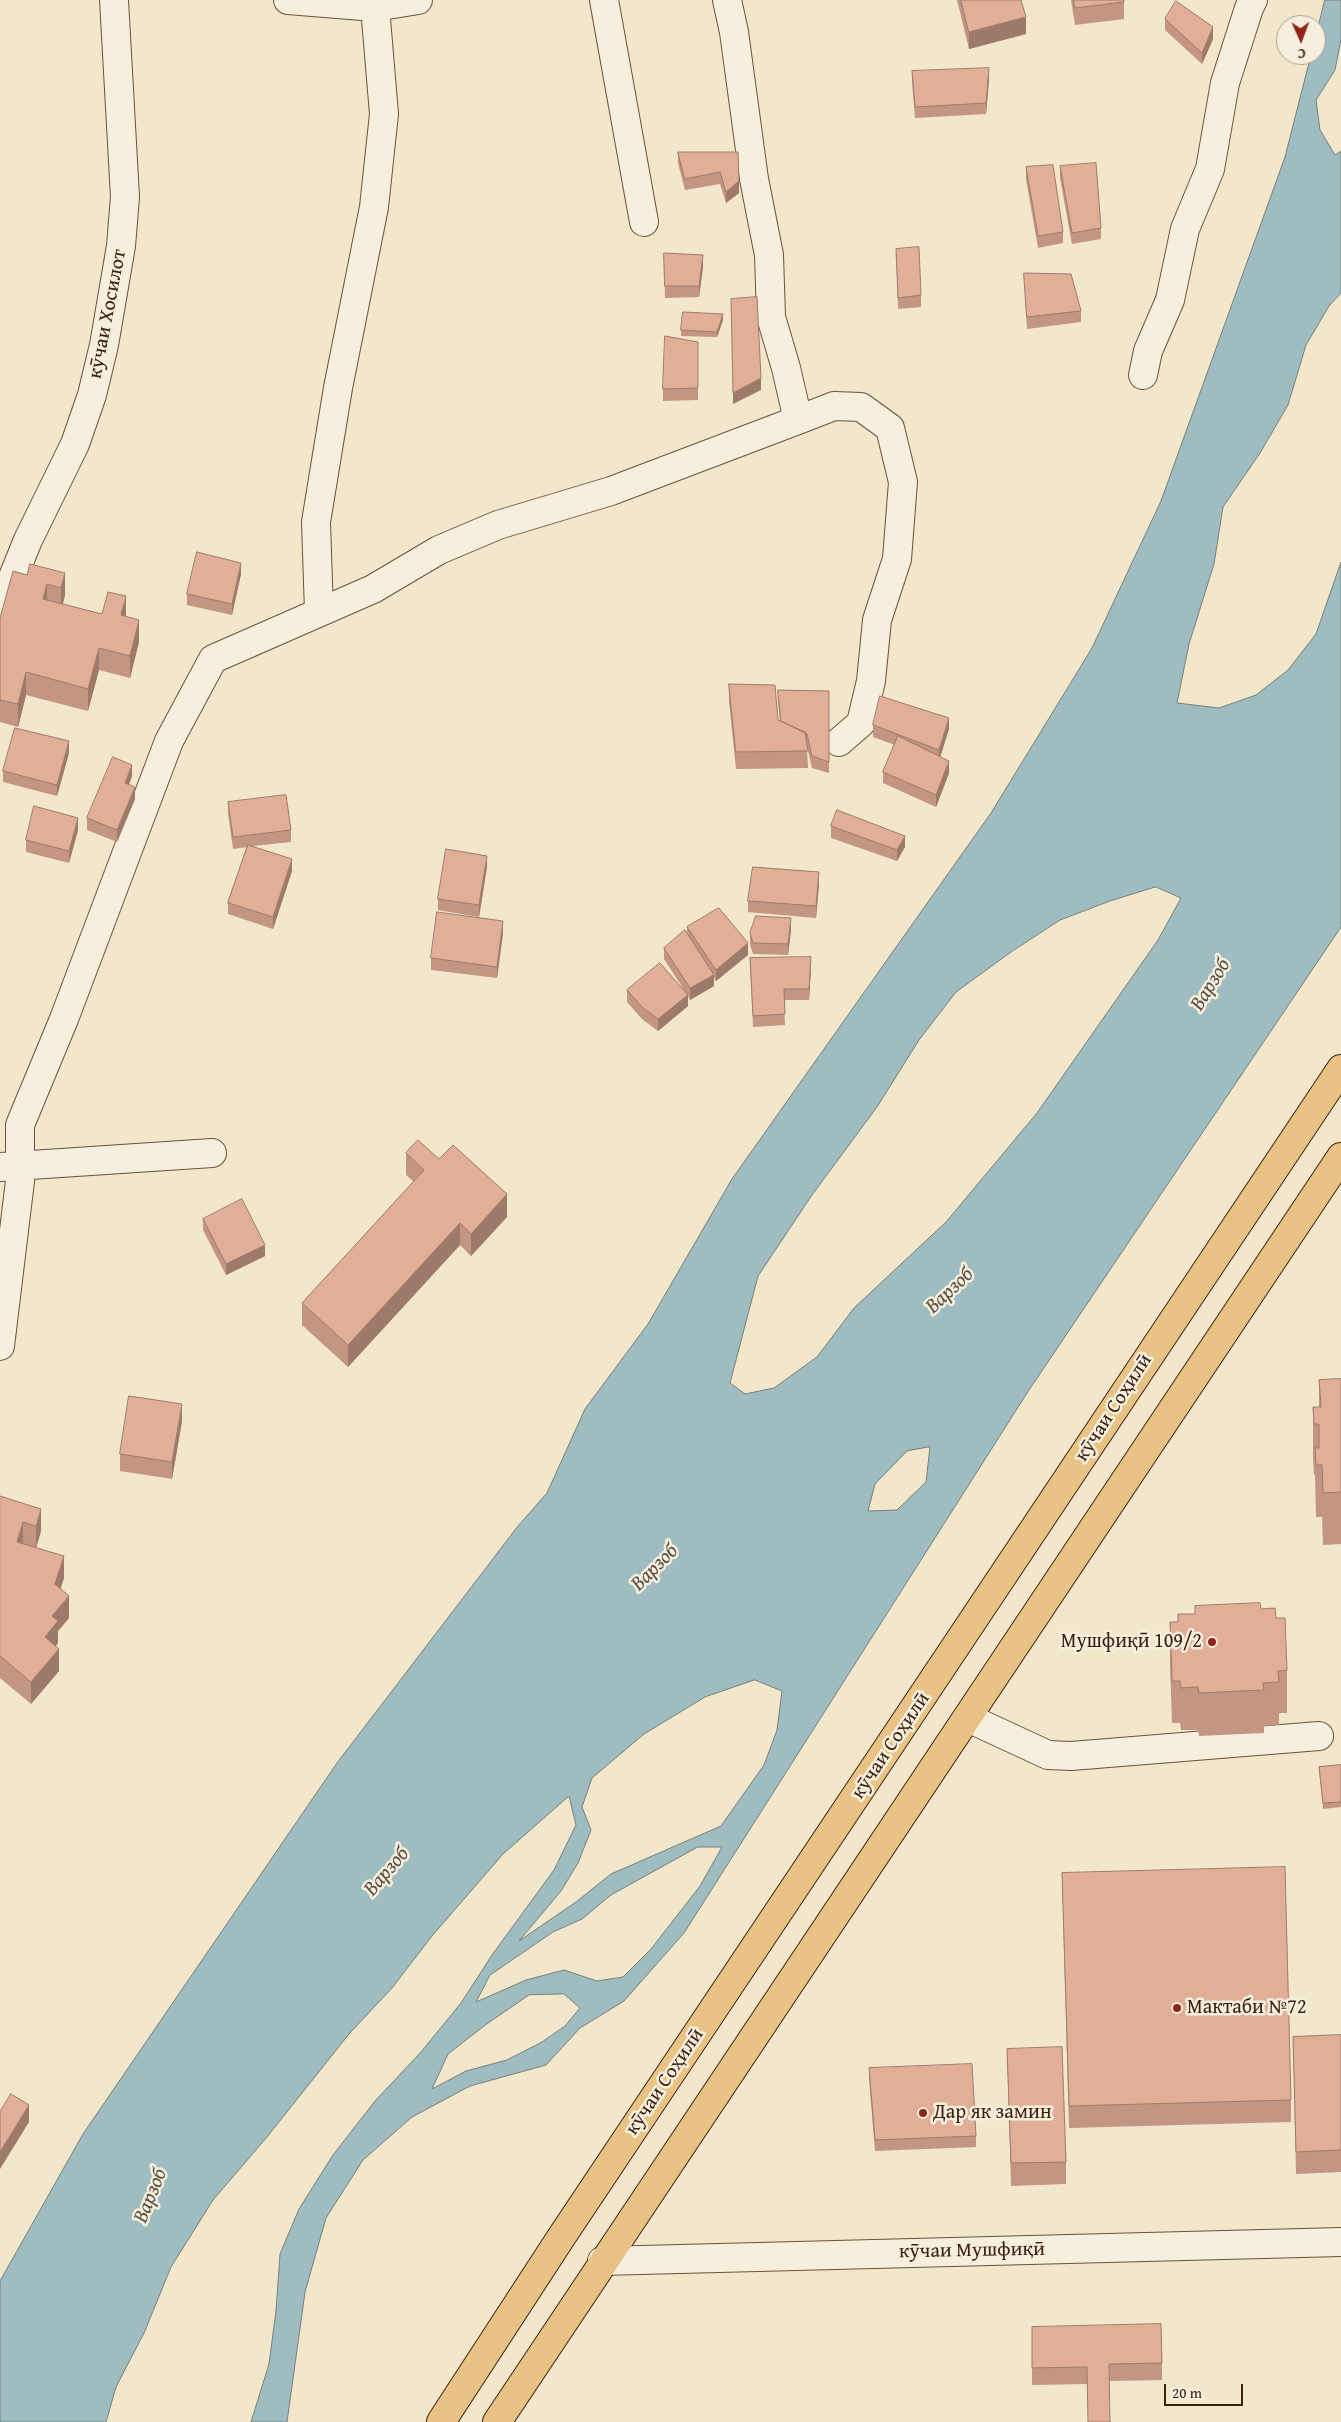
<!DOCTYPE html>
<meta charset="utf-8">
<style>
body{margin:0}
#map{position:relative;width:1341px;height:2422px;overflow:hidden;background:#f2e6cb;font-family:"Gentium Book Plus",serif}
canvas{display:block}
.north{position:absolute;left:1276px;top:15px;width:50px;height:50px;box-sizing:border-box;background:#f7efdd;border:1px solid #ac9d8b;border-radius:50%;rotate:178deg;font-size:14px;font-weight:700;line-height:20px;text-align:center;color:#3b2110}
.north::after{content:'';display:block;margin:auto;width:18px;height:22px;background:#8f2418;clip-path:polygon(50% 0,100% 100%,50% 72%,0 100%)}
.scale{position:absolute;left:1164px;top:2384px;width:79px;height:22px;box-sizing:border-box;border:2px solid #3b2110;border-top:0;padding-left:6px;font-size:15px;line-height:18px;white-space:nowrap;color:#3b2110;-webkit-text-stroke:4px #f7efdd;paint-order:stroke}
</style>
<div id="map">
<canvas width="1341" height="2422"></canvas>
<div class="north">С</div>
<div class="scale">20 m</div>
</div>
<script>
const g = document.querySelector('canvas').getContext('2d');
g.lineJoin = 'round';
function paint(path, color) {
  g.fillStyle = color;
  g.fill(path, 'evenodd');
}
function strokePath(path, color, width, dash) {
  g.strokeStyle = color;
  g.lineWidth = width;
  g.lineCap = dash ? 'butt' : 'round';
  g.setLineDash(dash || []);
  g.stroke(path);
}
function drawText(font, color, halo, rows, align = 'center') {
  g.font = font + ' "Gentium Book Plus",serif';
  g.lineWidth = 5;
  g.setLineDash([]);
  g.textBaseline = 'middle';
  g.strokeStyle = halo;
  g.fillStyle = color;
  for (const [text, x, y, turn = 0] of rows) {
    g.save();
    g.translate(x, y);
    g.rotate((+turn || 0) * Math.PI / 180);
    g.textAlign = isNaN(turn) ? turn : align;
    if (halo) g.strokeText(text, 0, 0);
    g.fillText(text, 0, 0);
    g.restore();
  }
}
const water = new Path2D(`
 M 1325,0 L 1341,0 L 1341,39 L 1335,70 L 1316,100 L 1320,130 L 1335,155 L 1341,151 L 1341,293 L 1329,306 L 1306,345 L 1288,405 L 1260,453 L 1223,507 L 1214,564 L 1189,644 L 1177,703 L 1219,708 L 1256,695 L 1288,670 L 1316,634 L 1341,562 L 1341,927 L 1029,1390 L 684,1933 L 624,2001 L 580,2028 L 546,2065 L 470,2086 L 412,2117 L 363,2160 L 326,2218 L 305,2292 L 287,2422 L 251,2422 L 269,2364 L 276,2311 L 280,2254 L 299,2209 L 333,2155 L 375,2101 L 421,2052 L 461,2003 L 492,1955 L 554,1870 L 576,1825 L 569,1796 L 503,1854 L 432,1936 L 392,1988 L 349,2034 L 267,2137 L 213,2200 L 171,2267 L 144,2333 L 116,2387 L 106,2422 L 0,2422 L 0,2281 L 83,2134 L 337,1763 L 518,1526 L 547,1493 L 585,1409 L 648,1324 L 732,1179 L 991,813 L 1092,648 L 1161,501 L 1285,157 L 1311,55 L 1316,55 L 1316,36 ZM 1156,887 L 1181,898 L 1158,940 L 1037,1113 L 946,1222 L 854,1308 L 817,1357 L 774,1388 L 745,1394 L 730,1383 L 758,1276 L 812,1195 L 877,1107 L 919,1040 L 956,992 L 1011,952 L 1060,920 L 1110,901 ZM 930,1447 L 926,1482 L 897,1510 L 868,1511 L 875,1484 L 907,1451 ZM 755,1680 L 782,1691 L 777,1730 L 764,1765 L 721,1826 L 611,1874 L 576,1902 L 519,1941 L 561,1891 L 578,1863 L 591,1830 L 582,1807 L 592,1778 L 644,1734 L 705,1697 ZM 698,1847 L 722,1847 L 700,1886 L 651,1949 L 623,1977 L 597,1981 L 564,1970 L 526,1980 L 476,2002 L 490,1975 L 553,1932 L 582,1919 L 611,1895 ZM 564,1994 L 580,2008 L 565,2026 L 542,2042 L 507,2060 L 466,2071 L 432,2089 L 448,2054 L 488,2023 L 529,1995 Z`);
paint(water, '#9fbdc1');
strokePath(water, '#777f7a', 1);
const minor = new Path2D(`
 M 288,0 L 375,7 L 418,0
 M 604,0 L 644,222
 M 727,0 L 734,32 L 754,179 L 769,255 L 771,317 L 786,368 L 798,420 L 834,406 L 861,407 L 890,428 L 903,482 L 897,559 L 877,620 L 871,681 L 861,723 L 839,742
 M 1143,375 L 1148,351 L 1170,300 L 1185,229 L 1210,169 L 1225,83 L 1249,8 L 1253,0
 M 0,609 L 28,540 L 75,444 L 92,395 L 104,345 L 121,246 L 125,197 L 114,0
 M 319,612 L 316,522 L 338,388 L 374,207 L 384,114 L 375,7
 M 0,1167 L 212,1153
 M 0,1346 L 20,1181 L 20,1125 L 64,1019 L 169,741 L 213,659 L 373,589 L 439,550 L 498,525 L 611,491 L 798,420
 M 968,1718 L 1048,1755 L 1071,1756 L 1319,1736
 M 602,2261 L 1341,2242`);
const major = new Path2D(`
 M 441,2422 L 562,2236 L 1341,1069
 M 497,2422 L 1341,1157`);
strokePath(minor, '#69523f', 30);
strokePath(major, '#3b2110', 30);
strokePath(minor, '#f7efdd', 28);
strokePath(major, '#e9c386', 28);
paint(new Path2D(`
 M 957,0 L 1021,0 L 1026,34 L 969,49 Z
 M 1071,0 L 1124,0 L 1124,19 L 1075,25 Z
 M 1165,19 L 1213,39 L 1202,64 L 1165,30 Z
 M 912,71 L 989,80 L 986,114 L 915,118 L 912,82 Z
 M 678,152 L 738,152 L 739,193 L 726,203 L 720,184 L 685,190 L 678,163 Z
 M 1060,166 L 1101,228 L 1101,239 L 1072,244 L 1060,178 Z
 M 1026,167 L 1063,232 L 1063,243 L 1038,248 L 1026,179 Z
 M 896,249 L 921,295 L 921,307 L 898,309 Z
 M 664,253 L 703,267 L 699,297 L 665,298 Z
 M 1024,273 L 1081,311 L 1081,322 L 1027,329 Z
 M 723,320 L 717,337 L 681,336 L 681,330 Z
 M 698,342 L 698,400 L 663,401 L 663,389 Z
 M 65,573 L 65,595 L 63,604 L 102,614 L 126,616 L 139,642 L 130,678 L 99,670 L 88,711 L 26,695 L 18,727 L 0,722 L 0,618 L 27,575 Z
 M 241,574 L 232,615 L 187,605 L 187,594 Z
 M 729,684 L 780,721 L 778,702 L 778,690 L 829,691 L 829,773 L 812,768 L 807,747 L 808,768 L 736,769 L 729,701 Z
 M 873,725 L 949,729 L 940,757 L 949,773 L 936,807 L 883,783 L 883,772 L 895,745 L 873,737 Z
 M 69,753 L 57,796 L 3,782 L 3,771 Z
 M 132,776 L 129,785 L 135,799 L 117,842 L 87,830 L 87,818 Z
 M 228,802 L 291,830 L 291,842 L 253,846 L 292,871 L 273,929 L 228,914 L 228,903 L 247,847 L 233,849 L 228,813 Z
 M 831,826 L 905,847 L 897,861 L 831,838 Z
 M 78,830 L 69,863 L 26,852 L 26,840 Z
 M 487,867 L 479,917 L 438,910 L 438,899 Z
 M 819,884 L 816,918 L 748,912 L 748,901 Z
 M 687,927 L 748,955 L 716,981 L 714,978 L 714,986 L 690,1000 L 688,996 L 688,1006 L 658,1031 L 642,1019 L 627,1002 L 627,990 L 684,990 L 664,959 L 664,948 L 687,933 Z
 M 791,930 L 788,955 L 753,954 L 750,945 L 750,933 Z
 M 503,933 L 497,978 L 431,970 L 431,958 Z
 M 750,958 L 811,968 L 809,1000 L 784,1000 L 785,1025 L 753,1027 Z
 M 406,1153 L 439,1159 L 507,1217 L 471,1256 L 460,1245 L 348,1367 L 302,1325 L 302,1303 L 414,1182 L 406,1175 Z
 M 203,1219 L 265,1256 L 226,1275 L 203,1230 Z
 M 1341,1379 L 1341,1544 L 1323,1545 L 1322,1517 L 1316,1517 L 1315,1475 L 1314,1475 L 1313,1459 L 1313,1407 L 1319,1407 L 1319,1380 Z
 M 182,1421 L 172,1479 L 120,1471 L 120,1454 Z
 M 0,1496 L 41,1531 L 36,1548 L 64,1578 L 60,1589 L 69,1618 L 58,1631 L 58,1643 L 56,1646 L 59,1671 L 31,1704 L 0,1678 Z
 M 1261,1609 L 1276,1618 L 1287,1670 L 1287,1713 L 1279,1713 L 1279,1725 L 1264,1726 L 1264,1733 L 1199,1736 L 1198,1730 L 1181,1730 L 1180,1723 L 1172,1723 L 1170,1665 L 1170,1622 L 1178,1622 L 1195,1614 Z
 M 1341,1765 L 1341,1807 L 1323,1809 L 1319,1767 Z
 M 1062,1873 L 1291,2100 L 1291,2122 L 1069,2128 Z
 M 1341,2035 L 1341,2172 L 1296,2174 L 1293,2037 Z
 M 1007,2049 L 1066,2162 L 1066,2184 L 1011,2186 Z
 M 869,2068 L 976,2136 L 976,2147 L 875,2151 L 869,2079 Z
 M 1032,2327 L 1162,2363 L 1162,2380 L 1110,2381 L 1087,2384 L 1032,2385 Z`), '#c29682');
paint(new Path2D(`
 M 1026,17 L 1026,34 L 969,49 L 969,32 Z
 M 1213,27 L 1213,39 L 1202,64 L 1202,53 Z
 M 989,68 L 989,80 L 986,114 L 986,103 Z
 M 739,181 L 739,193 L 726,203 L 726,192 Z
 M 703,255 L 703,267 L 699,297 L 699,286 Z
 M 723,314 L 723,320 L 717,337 L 717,332 Z
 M 761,378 L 761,390 L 733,404 L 733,393 Z
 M 241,563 L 241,574 L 232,615 L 232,604 Z
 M 65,573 L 65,595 L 61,610 L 61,588 Z
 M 47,584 L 47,606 L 43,599 Z
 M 126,596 L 126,619 L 121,615 Z
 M 139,620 L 139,642 L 130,678 L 130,656 Z
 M 99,648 L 99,670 L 88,711 L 88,689 Z
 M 26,672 L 26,695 L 18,727 L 18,704 Z
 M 949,718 L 949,729 L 939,761 L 939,750 Z
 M 69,741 L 69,753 L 57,796 L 57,785 Z
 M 949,761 L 949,773 L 936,807 L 936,795 Z
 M 132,765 L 132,776 L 125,794 L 125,783 Z
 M 135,787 L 135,799 L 117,842 L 117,830 Z
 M 78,818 L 78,830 L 69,863 L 69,851 Z
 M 905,836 L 905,847 L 897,861 L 897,850 Z
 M 487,856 L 487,867 L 479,917 L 479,905 Z
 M 292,859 L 292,871 L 273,929 L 273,917 Z
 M 819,872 L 819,884 L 816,918 L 816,906 Z
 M 791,918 L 791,930 L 788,955 L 788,944 Z
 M 503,921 L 503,933 L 497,978 L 497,967 Z
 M 748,943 L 748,955 L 716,981 L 716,970 Z
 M 811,957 L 811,968 L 809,1000 L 809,989 Z
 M 714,975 L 714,986 L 690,1000 L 690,988 Z
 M 688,995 L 688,1006 L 658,1031 L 658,1019 Z
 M 507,1194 L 507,1217 L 471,1256 L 471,1234 Z
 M 460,1223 L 460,1245 L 348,1367 L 348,1345 Z
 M 265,1245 L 265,1256 L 226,1275 L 226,1264 Z
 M 182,1404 L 182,1421 L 172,1479 L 172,1462 Z
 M 41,1509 L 41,1531 L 36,1548 L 36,1526 Z
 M 23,1522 L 23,1544 L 17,1542 Z
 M 64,1556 L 64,1578 L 55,1606 L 55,1584 Z
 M 69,1596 L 69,1618 L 58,1631 L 58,1643 L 45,1660 L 45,1637 L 52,1616 Z
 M 59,1649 L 59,1671 L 31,1704 L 31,1682 Z
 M 29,2105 L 29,2122 L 0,2169 L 0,2152 Z`), '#9e7a6a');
const building = new Path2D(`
 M 961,0 L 1021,0 L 1026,17 L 969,32 Z
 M 1074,0 L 1124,0 L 1124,2 L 1075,8 Z
 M 1176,1 L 1213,27 L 1202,53 L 1165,19 Z
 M 989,68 L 986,103 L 915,107 L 912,71 Z
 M 678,152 L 738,152 L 739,181 L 726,192 L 720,172 L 685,179 Z
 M 1096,163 L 1101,228 L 1072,233 L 1060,166 Z
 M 1053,165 L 1063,232 L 1038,236 L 1026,167 Z
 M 919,247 L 921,295 L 898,298 L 896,249 Z
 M 664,253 L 703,255 L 699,286 L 665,286 Z
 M 1024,273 L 1071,274 L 1081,311 L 1027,317 Z
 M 757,297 L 761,378 L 733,393 L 731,299 Z
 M 683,312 L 723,314 L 717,332 L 681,330 Z
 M 665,336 L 698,342 L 698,388 L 663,389 Z
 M 197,552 L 241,563 L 232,604 L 187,594 Z
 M 30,564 L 65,573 L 61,588 L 47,584 L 43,599 L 102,614 L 108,592 L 126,596 L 121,615 L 139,620 L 130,656 L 99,648 L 88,689 L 26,672 L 18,704 L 0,700 L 0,618 L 13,571 L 27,575 Z
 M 729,684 L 775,685 L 778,720 L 805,732 L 808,751 L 736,752 Z
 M 778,690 L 829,691 L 829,762 L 812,756 L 807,734 L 781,721 Z
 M 880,696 L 949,718 L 939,750 L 873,725 Z
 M 15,728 L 69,741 L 57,785 L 3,771 Z
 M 898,736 L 949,761 L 936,795 L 883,772 Z
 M 113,757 L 132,765 L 125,783 L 135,787 L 117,830 L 87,818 Z
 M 286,795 L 291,830 L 233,837 L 228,802 Z
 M 34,806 L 78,818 L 69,851 L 26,840 Z
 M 837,810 L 905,836 L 897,850 L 831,826 Z
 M 248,845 L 292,859 L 273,917 L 228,903 Z
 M 446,849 L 487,856 L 479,905 L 438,899 Z
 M 753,867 L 819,872 L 816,906 L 748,901 Z
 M 719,908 L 748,943 L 716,970 L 687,927 Z
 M 437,912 L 503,921 L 497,967 L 431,958 Z
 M 756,916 L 791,918 L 788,944 L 753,943 L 750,933 Z
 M 685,930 L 714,975 L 690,988 L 664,948 Z
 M 811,957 L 809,989 L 784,989 L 785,1014 L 753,1016 L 750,958 Z
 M 660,963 L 688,995 L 658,1019 L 642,1007 L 627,990 Z
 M 418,1140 L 439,1159 L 453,1145 L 507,1194 L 471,1234 L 460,1223 L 348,1345 L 302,1303 L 424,1170 L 406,1153 Z
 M 242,1199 L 265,1245 L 226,1264 L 203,1219 Z
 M 1341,1379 L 1341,1492 L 1323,1493 L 1322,1465 L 1316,1465 L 1315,1448 L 1319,1448 L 1319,1424 L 1314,1424 L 1313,1407 L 1321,1407 L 1319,1380 Z
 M 129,1396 L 182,1404 L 172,1462 L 120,1454 Z
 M 0,1496 L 41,1509 L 36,1526 L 23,1522 L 17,1542 L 64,1556 L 55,1584 L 69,1596 L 52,1616 L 58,1621 L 45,1637 L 59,1649 L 31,1682 L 0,1656 Z
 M 1260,1603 L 1261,1609 L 1275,1608 L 1276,1618 L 1285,1618 L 1287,1670 L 1278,1671 L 1279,1682 L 1263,1683 L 1264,1690 L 1199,1693 L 1198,1687 L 1181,1688 L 1180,1681 L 1172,1681 L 1170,1622 L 1178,1622 L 1178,1614 L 1195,1614 L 1195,1606 Z
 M 1341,1765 L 1341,1802 L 1323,1803 L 1319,1767 Z
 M 1285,1867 L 1291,2100 L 1069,2106 L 1062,1873 Z
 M 1341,2035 L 1341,2150 L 1296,2152 L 1293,2037 Z
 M 1062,2047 L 1066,2162 L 1011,2163 L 1007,2049 Z
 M 972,2064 L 976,2136 L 875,2140 L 869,2068 Z
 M 11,2094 L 29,2105 L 0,2152 L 0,2112 Z
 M 1161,2324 L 1162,2363 L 1109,2364 L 1110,2422 L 1088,2422 L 1087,2367 L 1032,2368 L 1032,2327 Z`);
paint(building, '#e1ae97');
strokePath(building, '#9e7a6a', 1);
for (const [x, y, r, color] of [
 [1212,1642,5,"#8f2418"],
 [1177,2008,5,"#8f2418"],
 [923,2113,5,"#8f2418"]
]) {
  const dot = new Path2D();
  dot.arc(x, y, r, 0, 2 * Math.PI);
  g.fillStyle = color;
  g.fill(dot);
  strokePath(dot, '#f7efdd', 2);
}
drawText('20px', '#3b2110', '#f7efdd', [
 ["кӯчаи Хосилот",108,314,-79],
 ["кӯчаи Соҳилӣ",1114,1408,-57],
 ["кӯчаи Соҳилӣ",891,1746,-56],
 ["кӯчаи Соҳилӣ",665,2082,-56],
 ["кӯчаи Мушфиқӣ",972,2251,-1]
]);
drawText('20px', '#3b2110', '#f7efdd', [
 ["Мушфиқӣ 109/2",1202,1642,"right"],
 ["Мактаби №72",1187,2008],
 ["Дар як замин",933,2113]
], 'left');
drawText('italic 21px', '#595045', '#f7efdd', [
 ["Варзоб",1211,985,-58],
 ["Варзоб",950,1291,-43],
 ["Варзоб",655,1568,-45],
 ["Варзоб",387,1872,-49],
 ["Варзоб",151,2196,-68]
]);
</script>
